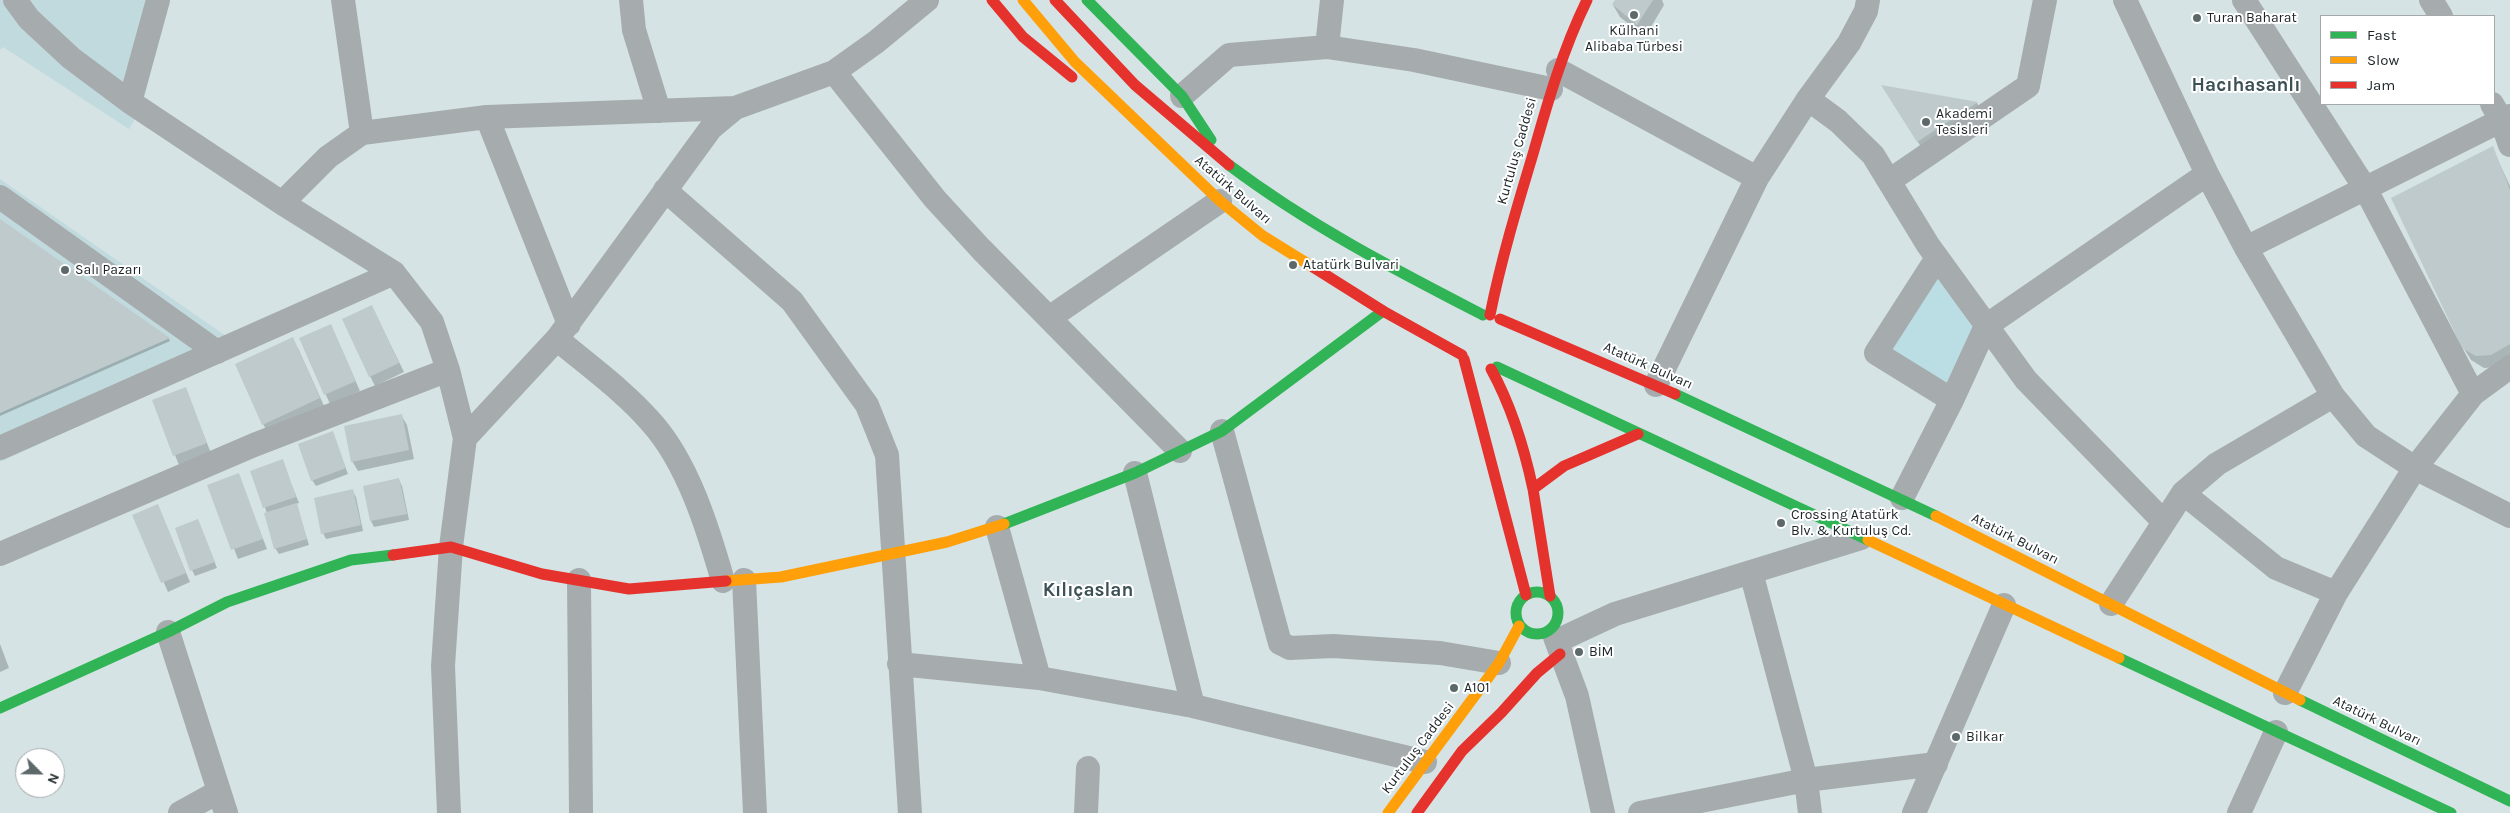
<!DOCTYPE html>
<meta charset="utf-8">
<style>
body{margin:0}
#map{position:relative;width:2510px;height:813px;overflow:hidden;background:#d5e3e5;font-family:Karla,sans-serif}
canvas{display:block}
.legend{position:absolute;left:2320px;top:15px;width:175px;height:90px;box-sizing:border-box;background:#fff;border:1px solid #a4a8a9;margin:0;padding:6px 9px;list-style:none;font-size:15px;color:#1b2527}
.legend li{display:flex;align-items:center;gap:10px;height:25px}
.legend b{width:25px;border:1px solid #a4a8a9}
.north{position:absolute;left:15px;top:748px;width:50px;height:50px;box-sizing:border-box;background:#fff;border:1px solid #a4a8a9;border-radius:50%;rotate:113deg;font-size:14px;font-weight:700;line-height:20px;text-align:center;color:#1b2527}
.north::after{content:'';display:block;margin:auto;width:18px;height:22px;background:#5c686a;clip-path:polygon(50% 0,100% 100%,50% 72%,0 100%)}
</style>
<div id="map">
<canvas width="2510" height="813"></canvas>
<ul class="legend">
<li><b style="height:6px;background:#30b455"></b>Fast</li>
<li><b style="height:6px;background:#ff9f0a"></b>Slow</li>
<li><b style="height:6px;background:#e5322d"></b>Jam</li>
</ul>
<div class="north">N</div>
</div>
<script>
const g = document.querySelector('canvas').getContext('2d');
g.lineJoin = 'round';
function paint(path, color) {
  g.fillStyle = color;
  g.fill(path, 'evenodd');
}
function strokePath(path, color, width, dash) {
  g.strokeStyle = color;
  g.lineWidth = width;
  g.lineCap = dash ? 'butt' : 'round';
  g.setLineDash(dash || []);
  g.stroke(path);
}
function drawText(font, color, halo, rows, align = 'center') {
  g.font = font + ' Karla,sans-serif';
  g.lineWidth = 4;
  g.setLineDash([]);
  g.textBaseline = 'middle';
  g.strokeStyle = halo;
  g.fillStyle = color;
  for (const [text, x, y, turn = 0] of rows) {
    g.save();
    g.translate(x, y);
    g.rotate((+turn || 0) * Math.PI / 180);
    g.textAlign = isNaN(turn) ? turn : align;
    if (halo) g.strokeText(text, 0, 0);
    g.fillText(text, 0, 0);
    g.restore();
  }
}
paint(new Path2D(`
 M 0,0 L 170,0 L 141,109 L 129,129 L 3,47 L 0,50 Z
 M 0,179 L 236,343 L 232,356 L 0,462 Z`), '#c1dade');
paint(new Path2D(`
 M 1936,276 L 1973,328 L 1948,386 L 1890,350 Z`), '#badee3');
paint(new Path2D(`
 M 1617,0 L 1662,0 L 1664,5 L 1645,37 L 1620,17 L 1613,5 Z
 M 1883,87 L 1977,103 L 1982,112 L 1923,150 Z
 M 2492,147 L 2510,186 L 2510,360 L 2498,367 L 2484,368 L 2471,360 L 2463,347 Z
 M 0,220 L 169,339 L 170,341 L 0,416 Z
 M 372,307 L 404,372 L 375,386 L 370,376 Z
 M 335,335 L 360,391 L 330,404 L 301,338 Z
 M 298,348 L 325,408 L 268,433 L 263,424 Z
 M 185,389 L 211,453 L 179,465 L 153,401 Z
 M 401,415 L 407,425 L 414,459 L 358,471 L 352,461 Z
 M 332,433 L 348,474 L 316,486 L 312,480 Z
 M 282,461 L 299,503 L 296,504 L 309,545 L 279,554 L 275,548 L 267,513 L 252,472 Z
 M 238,475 L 267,549 L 238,559 L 209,485 Z
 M 399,480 L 402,486 L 409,520 L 374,527 L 371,521 Z
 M 352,490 L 356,497 L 363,531 L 326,539 L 323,533 Z
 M 134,515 L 162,515 L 190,582 L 168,592 Z
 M 198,520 L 217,568 L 195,576 L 192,570 Z
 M 0,644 L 9,668 L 0,672 Z`), '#0003');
paint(new Path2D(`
 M 1615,0 L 1653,0 L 1637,25 L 1612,4 Z
 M 1881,85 L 1978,102 L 1917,142 Z
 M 2493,146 L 2510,190 L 2510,344 L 2491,355 L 2476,356 L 2462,348 L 2391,198 Z
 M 0,219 L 170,338 L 0,413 Z
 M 372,305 L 399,363 L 369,377 L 342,319 Z
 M 331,324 L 356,381 L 324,395 L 299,338 Z
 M 293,337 L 320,398 L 262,425 L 235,364 Z
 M 186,387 L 207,443 L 173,456 L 152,400 Z
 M 402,414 L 409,450 L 351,462 L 344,426 Z
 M 333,431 L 346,468 L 311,481 L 298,444 Z
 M 283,459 L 296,497 L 263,508 L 250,471 Z
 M 239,473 L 263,539 L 231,550 L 207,485 Z
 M 399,478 L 407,514 L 370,521 L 363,486 Z
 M 353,489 L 361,525 L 321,534 L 314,498 Z
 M 297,503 L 307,539 L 274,549 L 264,513 Z
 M 158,504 L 186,573 L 161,583 L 132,515 Z
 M 198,519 L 215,562 L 190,571 L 175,528 Z`), '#bfcacc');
strokePath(new Path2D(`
 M 15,0 L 29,19 L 71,58 L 130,102 L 282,203 L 394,273 L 432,322 L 448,370 L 465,438 L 451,547 L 443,666 L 449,813
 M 343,0 L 362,133
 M 631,0 L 634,30 L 659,111
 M 2125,0 L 2207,174 L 2246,248 L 2333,396 L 2366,436 L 2415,468 L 2510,516
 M 2244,0 L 2365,188 L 2473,394
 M 2431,0 L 2441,16
 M 1327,47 L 1332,0
 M 1558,70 L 1757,178
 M 834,72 L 935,199 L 981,249 L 1180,451
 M 1182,96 L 1229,55 L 1327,47 L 1414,60 L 1551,89
 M 1808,99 L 1838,121 L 1873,155 L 1928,245 L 2026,380 L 2164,522
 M 130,102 L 158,0
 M 2492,104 L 2501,119 L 2510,145
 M 487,117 L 569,324
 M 1889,181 L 2028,86 L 2045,0
 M 665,190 L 792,301 L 867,405 L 887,455 L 910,813
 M 0,197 L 217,352
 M 282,203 L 328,157 L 362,133 L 487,117 L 735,108
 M 2246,248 L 2510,116
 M 1937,258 L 1876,353 L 1952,400
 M 1049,318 L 1220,201
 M 557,339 C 589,366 624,391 651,422 C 688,463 708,529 723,581
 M 1656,385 L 1757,178 L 1808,99 L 1849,43 L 1866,11 L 1868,0
 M 1222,431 L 1280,643 L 1290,648 L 1333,646 L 1440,653 L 1499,663
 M 465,438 L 557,339 L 711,128 L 735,108 L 834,72 L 876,42 L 927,0
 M 0,448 L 394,273
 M 1135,473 L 1193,706
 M 2183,493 L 2276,568 L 2336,593
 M 1902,498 L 1952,400 L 1986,326 L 2207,174
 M 997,527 L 1039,678
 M 0,554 L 254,445 L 448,370
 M 1751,572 L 1806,780 L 1810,813
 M 579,580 L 581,813
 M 744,580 L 755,813
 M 2111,604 L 2183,493 L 2217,464 L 2333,396
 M 168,632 L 226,813
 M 1555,637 L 1577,696 L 1603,813
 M 1557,641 L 1615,614 L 1861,538
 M 899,664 L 1039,678 L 1193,706 L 1425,762
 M 2285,693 L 2336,593 L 2415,468 L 2473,394 L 2510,367
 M 180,813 L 218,792
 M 1086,813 L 1088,768
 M 1640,813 L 1806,780 L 1936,764
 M 1914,813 L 2004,605
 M 2239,813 L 2276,732`), '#a6acad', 24);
strokePath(new Path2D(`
 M 1087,0 L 1182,96 L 1211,140
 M 1229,165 C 1310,226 1394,269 1483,315
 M 1497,367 L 1868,540
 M 1675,394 L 1936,516
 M 1004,524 L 1135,473 L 1222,431 L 1383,311
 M1516 613a21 21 0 1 1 42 0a21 21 0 1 1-42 0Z
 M 2119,658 L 2451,813
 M 2300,700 L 2510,801
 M 0,708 L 168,632 L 227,602 L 351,560 L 393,555`), '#30b455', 11);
strokePath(new Path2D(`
 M 1023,0 L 1075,62 L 1220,201 L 1263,236 L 1313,267
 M 1936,516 L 2300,700
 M 1868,540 L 2119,658
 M 726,581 L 781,577 L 947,542 L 1004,524
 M 1388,813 L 1499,663 L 1519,626`), '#ff9f0a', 11);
strokePath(new Path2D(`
 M 992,0 L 1023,37 L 1072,77
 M 1055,0 L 1135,85 L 1229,165
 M 1313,267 L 1383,311 L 1462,355
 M 1490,315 C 1501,260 1517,207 1533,154 C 1548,101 1563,49 1587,0
 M 1500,319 L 1675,394
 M 1464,359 L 1526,595
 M 1491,369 C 1512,407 1524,447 1533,489
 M 393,555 L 451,547 L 542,574 L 629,589 L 726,581
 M 1550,596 L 1533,489 L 1564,466 L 1638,434
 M 1417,813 L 1462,751 L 1501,713 L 1537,673 L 1560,654`), '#e5322d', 11);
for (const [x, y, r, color] of [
 [1634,15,5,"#5c686a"],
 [2197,18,5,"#5c686a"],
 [1926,122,5,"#5c686a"],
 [1293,265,5,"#5c686a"],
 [65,270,5,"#5c686a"],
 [1781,523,5,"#5c686a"],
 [1579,652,5,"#5c686a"],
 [1454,688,5,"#5c686a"],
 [1956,737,5,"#5c686a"]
]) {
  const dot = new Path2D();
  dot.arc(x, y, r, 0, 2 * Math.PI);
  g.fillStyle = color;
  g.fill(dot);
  strokePath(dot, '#fff', 2);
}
drawText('14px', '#1b2527', '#fff', [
 ["Turan Baharat",2207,18],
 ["Külhani",1634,31,"center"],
 ["Alibaba Türbesi",1634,47,"center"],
 ["Akademi",1936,114],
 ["Tesisleri",1936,130],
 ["Atatürk Bulvari",1303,265],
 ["Salı Pazarı",75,270],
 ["Crossing Atatürk",1791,515],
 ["Blv. & Kurtuluş Cd.",1791,531],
 ["BİM",1589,652],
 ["A101",1464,688],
 ["Bilkar",1966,737]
], 'left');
drawText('14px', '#1b2527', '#fff', [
 ["Kurtuluş Caddesi",1517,151,-74],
 ["Atatürk Bulvarı",1233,190,41],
 ["Atatürk Bulvarı",1648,366,24],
 ["Atatürk Bulvarı",2015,539,27],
 ["Atatürk Bulvarı",2377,721,26],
 ["Kurtuluş Caddesi",1418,748,-53]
]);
drawText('bold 19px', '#3b5155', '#fff', [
 ["Hacıhasanlı",2246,86],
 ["Kılıçaslan",1088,591]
]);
</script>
